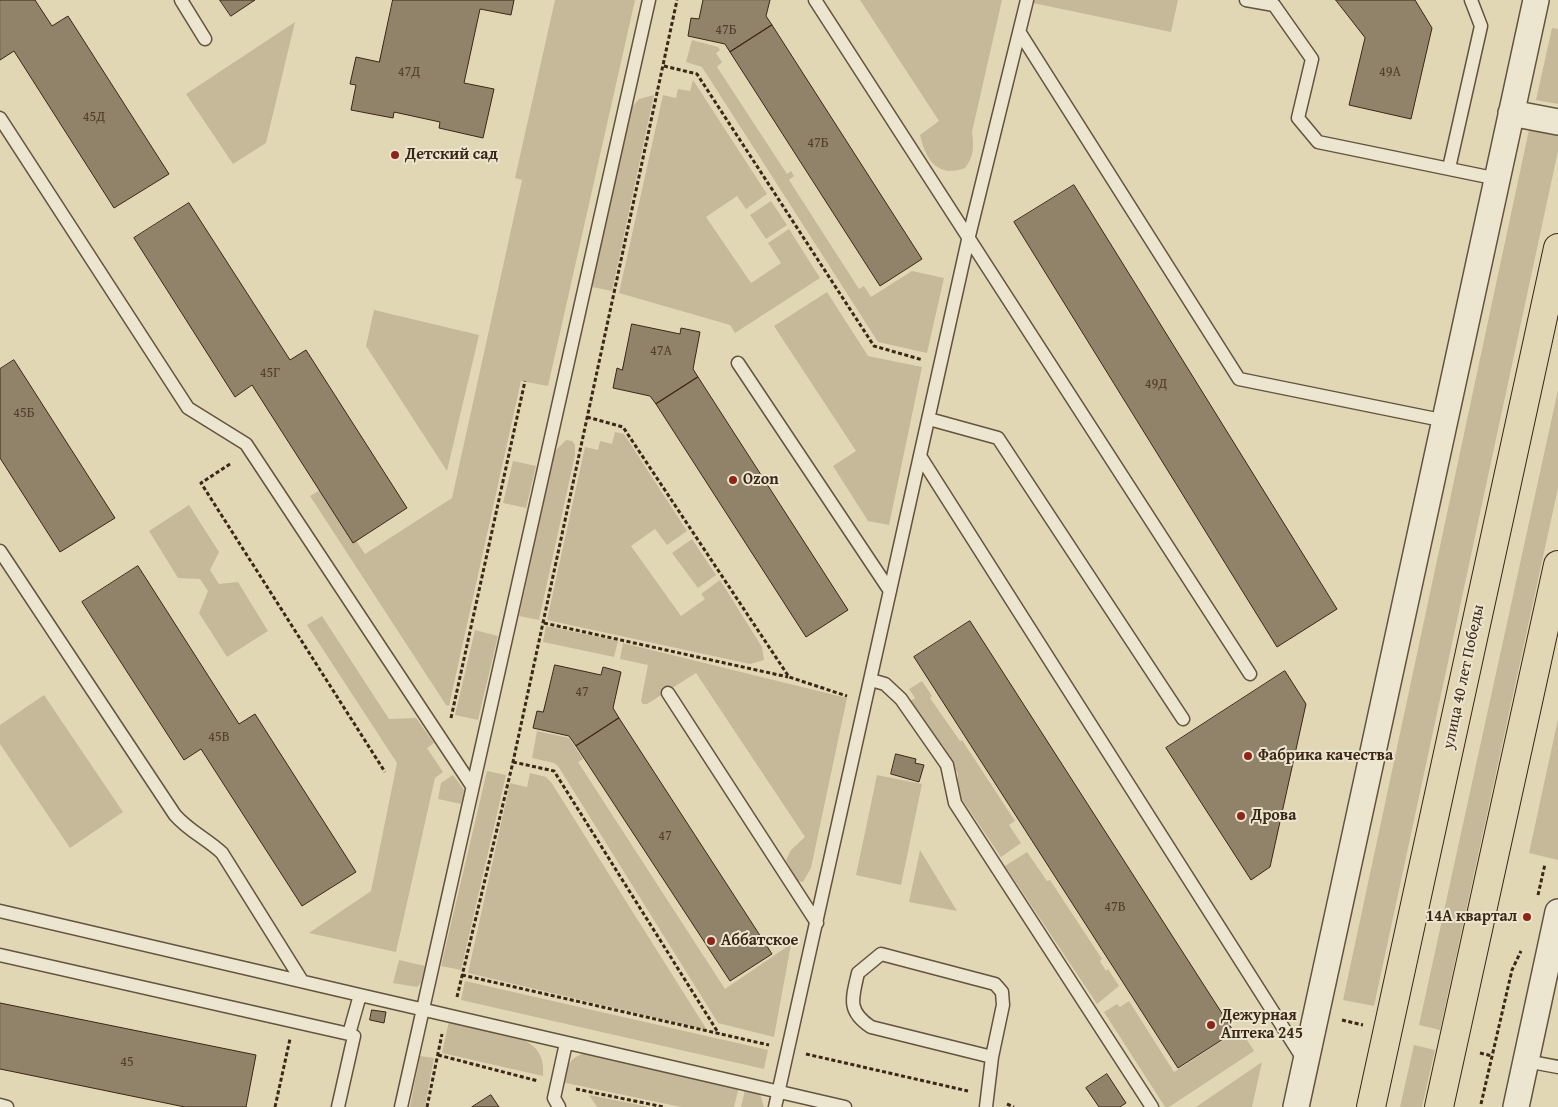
<!DOCTYPE html>
<meta charset="utf-8">
<style>
body{margin:0}
canvas{display:block;background:#e1d7b5}
</style>
<canvas width="1558" height="1107"></canvas>
<script>
const g = document.querySelector('canvas').getContext('2d');
g.lineJoin = 'round';
function paint(path, color) {
  g.fillStyle = color;
  g.fill(path, 'evenodd');
}
function strokePath(path, color, width, dash) {
  g.strokeStyle = color;
  g.lineWidth = width;
  g.lineCap = dash ? 'butt' : 'round';
  g.setLineDash(dash || []);
  g.stroke(path);
}
function drawText(font, color, halo, rows, align = 'center') {
  g.font = font + ' "Gentium Book Plus",serif';
  g.lineWidth = 4;
  g.setLineDash([]);
  g.textBaseline = 'middle';
  g.strokeStyle = halo;
  g.fillStyle = color;
  for (const [text, x, y, turn = 0] of rows) {
    g.save();
    g.translate(x, y);
    g.rotate((+turn || 0) * Math.PI / 180);
    g.textAlign = isNaN(turn) ? turn : align;
    if (halo) g.strokeText(text, 0, 0);
    g.fillText(text, 0, 0);
    g.restore();
  }
}
paint(new Path2D(`
 M 555,0 L 635,0 L 548,386 L 521,381 L 449,706 L 446,705 L 310,496 L 322,489 L 365,554 L 452,498 L 522,180 L 515,178 Z
 M 860,0 L 1002,0 L 972,132 C 974,146 974,157 965,168 C 937,178 926,160 920,135 L 939,121 Z
 M 1034,0 L 1178,0 L 1171,32 L 1033,3 Z
 M 295,22 L 266,143 L 233,164 L 186,94 Z
 M 1552,28 L 1558,29 L 1558,104 L 1536,100 Z
 M 692,40 L 718,47 L 720,50 L 716,53 L 722,62 L 717,67 L 787,174 L 791,171 L 794,176 L 789,180 L 859,289 L 864,286 L 871,297 L 912,271 L 944,278 L 927,353 L 878,342 L 702,67 L 686,62 Z
 M 693,80 L 767,194 L 746,209 L 737,196 L 706,217 L 751,283 L 781,263 L 768,243 L 789,229 L 820,278 L 735,333 L 730,325 L 619,293 L 663,95 L 676,98 L 678,89 L 690,91 Z
 M 654,95 L 612,291 L 592,287 L 630,109 L 639,99 Z
 M 1530,125 L 1558,131 L 1558,151 L 1374,1006 L 1343,1000 Z
 M 771,201 L 787,225 L 766,239 L 750,215 Z
 M 827,292 L 868,356 L 922,367 L 889,525 L 868,521 L 833,466 L 856,451 L 774,326 Z
 M 374,310 L 479,335 L 447,471 L 366,346 Z
 M 1558,390 L 1558,488 L 1440,1030 L 1419,1025 Z
 M 615,432 L 624,434 L 687,531 L 667,545 L 655,529 L 631,546 L 681,616 L 705,599 L 701,594 L 720,580 L 762,647 L 764,660 L 750,664 L 547,620 L 585,447 L 598,450 L 600,441 L 612,444 Z
 M 566,440 L 572,441 L 575,445 L 575,455 L 539,620 L 519,616 L 555,451 Z
 M 513,461 L 536,466 L 526,508 L 503,503 Z
 M 189,505 L 219,552 L 210,570 L 219,584 L 238,582 L 268,631 L 227,657 L 199,613 L 208,591 L 200,579 L 178,578 L 149,531 Z
 M 692,539 L 716,575 L 698,588 L 672,553 Z
 M 322,616 L 389,719 L 416,718 L 434,743 L 427,748 L 443,772 L 435,778 L 396,952 L 309,933 L 371,891 L 397,763 L 307,625 Z
 M 546,626 L 618,641 L 614,657 L 543,642 Z
 M 475,630 L 498,636 L 478,720 L 455,715 Z
 M 623,643 L 847,698 L 811,868 L 803,882 L 797,881 L 786,860 L 791,850 L 805,837 L 696,673 L 647,704 L 643,704 L 641,701 L 648,665 L 620,659 Z
 M 922,681 L 932,696 L 930,698 L 960,741 L 962,740 L 1015,821 L 1009,825 L 1021,843 L 1001,857 L 957,792 L 958,773 L 909,702 L 915,698 L 909,689 Z
 M 44,695 L 123,812 L 70,848 L 0,744 L 0,725 Z
 M 1558,719 L 1558,860 L 1529,853 Z
 M 537,731 L 569,738 L 583,759 L 578,762 L 725,989 L 791,944 L 774,1037 L 718,1023 L 558,766 L 554,763 L 532,758 Z
 M 487,771 L 506,775 L 461,970 L 441,966 Z
 M 530,773 L 546,777 L 551,782 L 707,1030 L 468,973 L 510,783 L 527,787 Z
 M 453,775 L 464,790 L 461,804 L 438,799 L 441,783 Z
 M 877,775 L 922,784 L 901,885 L 856,875 Z
 M 920,850 L 957,911 L 909,902 Z
 M 1027,852 L 1047,881 L 1050,880 L 1102,959 L 1100,961 L 1106,971 L 1108,969 L 1119,986 L 1097,1004 L 1005,866 Z
 M 399,960 L 425,966 L 421,983 L 417,987 L 393,983 Z
 M 465,981 L 768,1050 L 764,1069 L 461,1000 Z
 M 1129,1001 L 1174,1072 L 1240,1029 L 1254,1051 L 1169,1107 L 1165,1107 L 1104,1012 L 1117,1004 L 1120,1007 Z
 M 449,1021 C 464,1025 480,1028 495,1032 C 521,1038 546,1042 543,1076 L 442,1053 Z
 M 1414,1045 L 1435,1050 L 1422,1107 L 1400,1107 Z
 M 587,1053 L 739,1087 L 734,1107 L 681,1107 L 561,1082 C 566,1068 571,1055 587,1053 Z
 M 420,1056 L 434,1058 L 425,1107 L 410,1107 Z
 M 1262,1062 L 1252,1107 L 1196,1107 Z
 M 745,1090 L 760,1094 L 764,1107 L 741,1107 Z
 M 589,1095 L 650,1107 L 597,1107 Z`), '#c5b99a');
const building = new Path2D(`
 M 0,0 L 35,0 L 52,26 L 68,16 L 169,174 L 114,208 L 14,51 L 0,60 Z
 M 220,0 L 255,0 L 231,16 Z
 M 393,0 L 514,0 L 511,15 L 480,9 L 464,83 L 494,89 L 483,138 L 439,128 L 440,122 L 394,112 L 393,118 L 351,110 L 356,85 L 350,84 L 356,57 L 379,62 Z
 M 770,0 L 766,16 L 772,25 L 730,52 L 725,44 L 688,36 L 691,18 L 699,19 L 703,0 Z
 M 1336,0 L 1415,0 L 1432,28 L 1411,119 L 1349,105 L 1365,38 Z
 M 772,25 L 922,259 L 880,286 L 730,52 Z
 M 1074,185 L 1337,609 L 1277,647 L 1014,222 Z
 M 189,203 L 290,360 L 306,350 L 407,508 L 353,543 L 252,385 L 235,397 L 134,238 Z
 M 632,324 L 680,334 L 681,328 L 700,332 L 693,369 L 698,377 L 656,404 L 650,396 L 613,388 L 617,368 L 622,370 Z
 M 14,360 L 115,518 L 60,552 L 0,458 L 0,369 Z
 M 698,377 L 848,610 L 806,637 L 656,404 Z
 M 138,566 L 239,724 L 255,714 L 356,872 L 302,906 L 201,749 L 184,760 L 82,602 Z
 M 970,621 L 1234,1032 L 1178,1068 L 914,657 Z
 M 555,665 L 601,675 L 603,667 L 621,672 L 613,708 L 619,718 L 576,746 L 569,736 L 533,728 L 537,711 L 543,712 Z
 M 1285,671 L 1306,704 L 1270,867 L 1251,880 L 1166,748 Z
 M 619,718 L 772,954 L 730,981 L 576,746 Z
 M 896,754 L 916,759 L 915,763 L 924,765 L 919,782 L 891,774 Z
 M 0,1003 L 256,1055 L 246,1107 L 185,1107 L 0,1069 Z
 M 372,1010 L 386,1012 L 384,1023 L 370,1020 Z
 M 1107,1074 L 1126,1103 L 1120,1107 L 1099,1107 L 1086,1088 Z
 M 491,1095 L 499,1107 L 472,1107 Z`);
paint(building, '#918369');
strokePath(building, '#3b2716', 1);
const service = new Path2D(`
 M 181,0 L 205,39
 M 815,0 L 1250,674
 M 1246,0 L 1274,5 L 1312,59 L 1298,118 L 1318,142 L 1498,179
 M 1020,33 L 1239,379 L 1446,421
 M 0,118 L 188,408 L 246,444 L 472,786
 M 1449,168 L 1481,26 L 1471,0
 M 738,363 L 890,591
 M 929,419 L 998,438 L 1183,719
 M 920,456 L 1305,1062
 M 0,551 L 175,815 C 189,831 207,839 222,853 L 302,981
 M 871,680 L 885,684 L 901,699 L 947,765 L 955,803 L 1152,1107
 M 668,693 L 817,923
 M 0,911 L 360,995
 M 0,955 L 349,1034 L 360,995 L 845,1107
 M 1526,1061 L 1558,1067
 M 0,1105 L 7,1107
 M 338,1107 L 354,1036 L 349,1034
 M 401,1107 L 649,0
 M 559,1107 L 554,1098 L 566,1043
 M 775,1107 L 968,240 L 1027,0
 M 986,1107 L 992,1057 L 1003,1005 L 1002,992 L 995,984 L 881,954 L 858,973 C 852,999 847,1011 871,1027 L 992,1057`);
const minor = new Path2D(`
 M 1511,113 L 1558,122
 M 1296,1107 L 1536,0
 M 1516,1107 L 1558,912`);
const primary = new Path2D(`
 M 1371,1107 L 1558,248
 M 1439,1107 L 1558,565`);
strokePath(service, '#64533e', 15);
strokePath(minor, '#64533e', 28);
strokePath(primary, '#3b2716', 30);
strokePath(new Path2D(`
 M 664,66 L 697,74 L 874,346 L 923,360
 M 587,417 L 623,427 L 789,677 L 847,696
 M 230,464 L 201,483 L 385,772
 M 544,623 L 788,677
 M 451,718 L 525,381
 M 513,762 L 554,771 L 719,1034
 M 1538,895 L 1545,864
 M 462,975 L 769,1045
 M 457,997 L 513,762 L 677,0
 M 1342,1020 L 1363,1025
 M 1480,1053 L 1492,1056
 M 806,1054 L 968,1091
 M 438,1055 L 538,1081
 M 576,1089 L 664,1107
 M 1007,1104 L 1014,1107
 M 1481,1104 L 1512,970 L 1521,951
 M 275,1107 L 290,1039
 M 427,1107 L 442,1034`), '#3b2716', 3, [4, 2.5]);
strokePath(service, '#ece5cf', 12);
strokePath(minor, '#ece5cf', 25);
strokePath(primary, '#e1d7b5', 28);
for (const [x, y, r, color] of [
 [395,155,5,"#8f2418"],
 [733,480,5,"#8f2418"],
 [1248,756,5,"#8f2418"],
 [1241,816,5,"#8f2418"],
 [1527,917,5,"#8f2418"],
 [711,941,5,"#8f2418"],
 [1211,1025,5,"#8f2418"]
]) {
  const dot = new Path2D();
  dot.arc(x, y, r, 0, 2 * Math.PI);
  g.fillStyle = color;
  g.fill(dot);
  strokePath(dot, '#ece5cf', 2);
}
drawText('14px', '#503e2b', null, [
 ["47Б",726,30],
 ["47Д",409,72],
 ["49А",1390,72],
 ["45Д",94,117],
 ["47Б",818,143],
 ["47А",661,351],
 ["45Г",270,373],
 ["49Д",1156,384],
 ["45Б",24,413],
 ["47",582,692],
 ["45В",219,737],
 ["47",665,836],
 ["47В",1115,907],
 ["45",127,1062]
]);
drawText('bold 16px', '#3b2716', '#ece5cf', [
 ["Детский сад",405,155],
 ["Ozon",743,480],
 ["Фабрика качества",1258,756],
 ["Дрова",1251,816],
 ["14А квартал",1517,917,"right"],
 ["Аббатское",721,941],
 ["Дежурная",1221,1016],
 ["Аптека 245",1221,1034]
], 'left');
drawText('16px', '#3b2716', '#ece5cf', [
 ["улица 40 лет Победы",1464,677,-78]
]);
</script>
